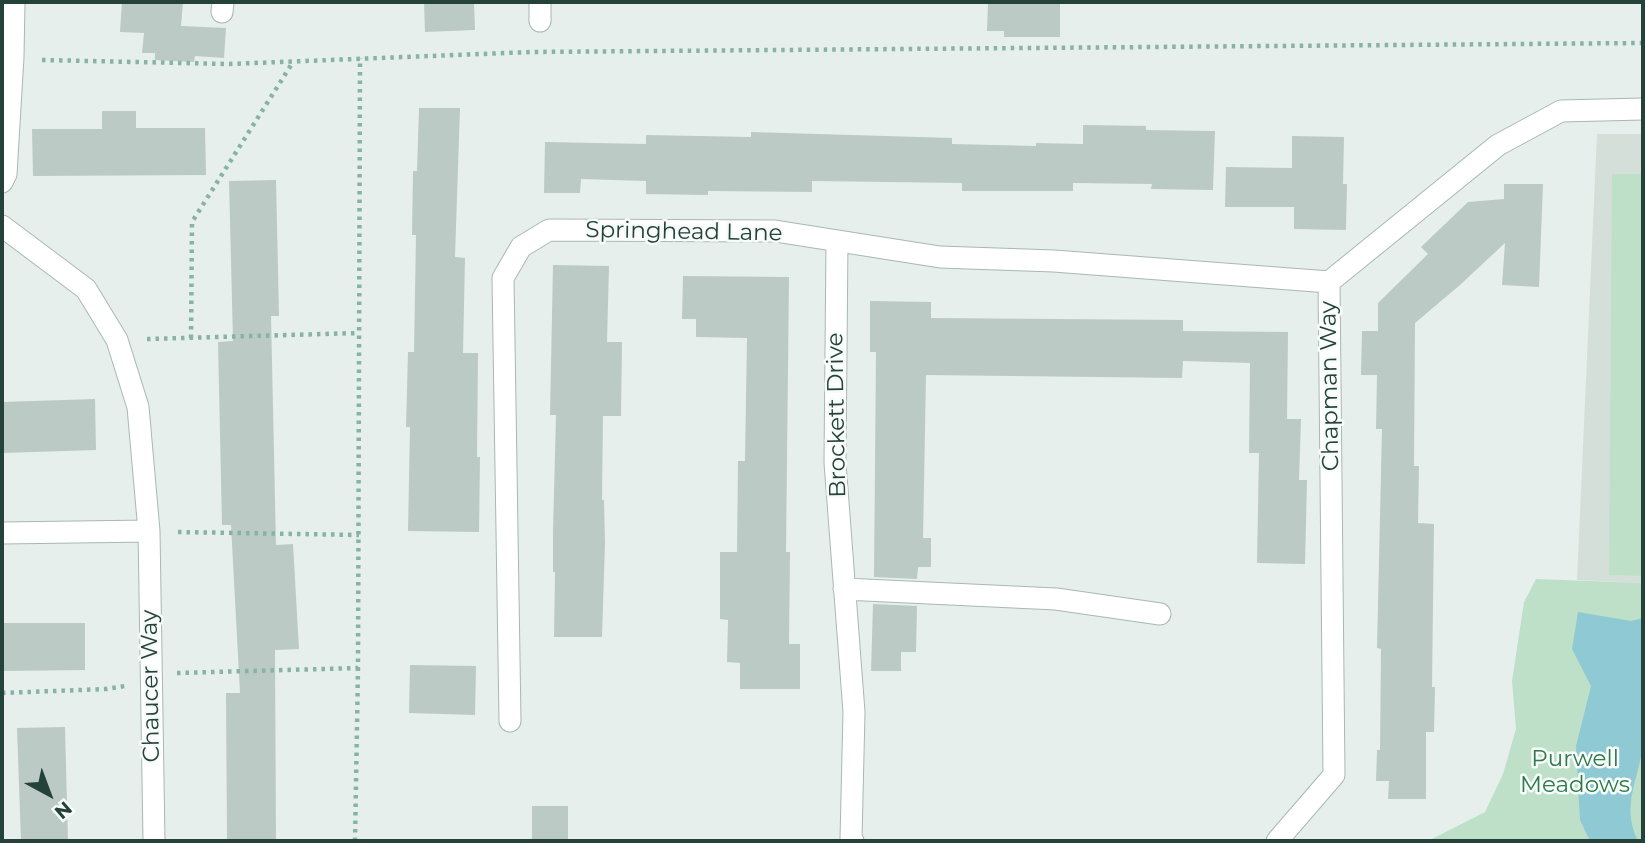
<!DOCTYPE html>
<style>
body{margin:0}
#map{position:relative;width:1645px;height:843px;overflow:hidden;background:#e6efeb;font-family:Montserrat,sans-serif}
canvas{display:block}
.frame{position:absolute;inset:0;border:4px solid #24423a;pointer-events:none}
.north{position:absolute;left:14px;top:759px;width:70px;height:70px;-webkit-text-stroke:5px #f7fbf9;paint-order:stroke;rotate:139deg;font-size:19px;font-weight:700;line-height:28px;text-align:center;color:#24423a}
.north::after{content:'';display:block;margin:auto;width:24px;height:32px;background:#24423a;clip-path:polygon(50% 0,100% 100%,50% 72%,0 100%)}
</style>
<div id="map">
<canvas width="1645" height="843"></canvas>
<div class="frame"></div>
<div class="north">N</div>
</div>
<script>
const g = document.querySelector('canvas').getContext('2d');
g.lineJoin = 'round';
function paint(path, color) {
  g.fillStyle = color;
  g.fill(path, 'evenodd');
}
function strokePath(path, color, width, dash) {
  g.strokeStyle = color;
  g.lineWidth = width;
  g.lineCap = dash ? 'butt' : 'round';
  g.setLineDash(dash || []);
  g.stroke(path);
}
function drawText(font, color, halo, rows, align = 'center') {
  g.font = font + ' Montserrat,sans-serif';
  g.lineWidth = 5;
  g.setLineDash([]);
  g.textBaseline = 'middle';
  g.strokeStyle = halo;
  g.fillStyle = color;
  for (const [text, x, y, turn = 0] of rows) {
    g.save();
    g.translate(x, y);
    g.rotate((+turn || 0) * Math.PI / 180);
    g.textAlign = isNaN(turn) ? turn : align;
    if (halo) g.strokeText(text, 0, 0);
    g.fillText(text, 0, 0);
    g.restore();
  }
}
paint(new Path2D(`
 M 1597,134 L 1643,134 L 1643,583 L 1577,580 Z`), '#d4dfda');
paint(new Path2D(`
 M 1612,174 L 1643,174 L 1643,576 L 1609,575 Z
 M 1536,579 L 1643,583 L 1643,841 L 1428,841 L 1485,812 L 1503,774 L 1516,729 L 1512,681 L 1524,602 Z`), '#bfe0c8');
paint(new Path2D(`
 M 1578,612 L 1631,621 L 1643,618 C 1643,659 1645,701 1643,742 C 1640,779 1620,804 1638,841 L 1590,841 L 1580,820 L 1576,746 L 1591,686 L 1572,649 Z`), '#8ec9d4');
paint(new Path2D(`
 M 122,2 L 183,2 L 181,26 L 226,28 L 224,58 L 195,56 L 194,62 L 155,60 L 155,53 L 142,53 L 144,33 L 120,32 Z
 M 424,2 L 474,2 L 475,30 L 425,32 Z
 M 1004,2 L 1060,2 L 1060,37 L 1004,37 L 1004,31 L 987,31 L 988,3 Z
 M 419,108 L 460,108 L 455,257 L 465,258 L 463,353 L 478,353 L 477,457 L 480,457 L 479,532 L 408,531 L 410,427 L 406,427 L 408,352 L 414,352 L 416,235 L 412,235 L 413,171 L 417,171 Z
 M 102,111 L 136,111 L 136,128 L 205,128 L 206,175 L 33,176 L 32,129 L 102,129 Z
 M 1083,125 L 1146,126 L 1146,130 L 1215,131 L 1213,190 L 1151,189 L 1152,184 L 1073,183 L 1073,191 L 962,191 L 962,183 L 812,181 L 812,192 L 708,191 L 708,195 L 646,194 L 646,181 L 581,179 L 580,193 L 544,193 L 545,142 L 646,144 L 646,135 L 751,137 L 751,132 L 952,138 L 952,144 L 1036,146 L 1036,143 L 1083,144 Z
 M 1292,136 L 1344,137 L 1343,184 L 1347,184 L 1346,230 L 1294,229 L 1294,207 L 1225,207 L 1226,167 L 1292,168 Z
 M 276,180 L 279,316 L 271,316 L 276,545 L 293,544 L 299,649 L 275,650 L 276,841 L 227,841 L 226,693 L 240,693 L 231,525 L 222,525 L 218,342 L 233,341 L 229,181 Z
 M 1504,184 L 1543,184 L 1539,287 L 1502,285 L 1505,243 L 1460,285 L 1415,323 L 1414,466 L 1419,466 L 1418,523 L 1434,524 L 1432,687 L 1435,687 L 1434,732 L 1426,732 L 1426,799 L 1388,799 L 1389,781 L 1376,781 L 1377,750 L 1380,750 L 1381,649 L 1377,648 L 1382,429 L 1376,429 L 1377,375 L 1361,375 L 1362,331 L 1378,331 L 1378,303 L 1428,254 L 1421,247 L 1468,202 L 1504,199 Z
 M 553,265 L 609,266 L 607,342 L 622,342 L 621,416 L 603,416 L 602,500 L 604,500 L 605,543 L 602,637 L 554,637 L 555,572 L 553,572 L 553,532 L 556,415 L 550,415 Z
 M 683,276 L 789,277 L 786,552 L 790,552 L 789,644 L 800,644 L 800,689 L 740,689 L 740,663 L 727,662 L 728,620 L 720,619 L 720,552 L 737,552 L 738,461 L 745,461 L 747,338 L 696,337 L 696,319 L 682,319 Z
 M 870,301 L 931,302 L 931,318 L 1183,320 L 1183,331 L 1288,332 L 1287,419 L 1301,419 L 1299,480 L 1307,480 L 1305,564 L 1257,563 L 1259,453 L 1249,453 L 1250,363 L 1183,361 L 1182,378 L 926,375 L 923,538 L 931,538 L 931,567 L 918,567 L 917,579 L 874,577 L 876,352 L 870,352 Z
 M 95,399 L 96,450 L 2,453 L 2,402 Z
 M 873,604 L 917,606 L 916,652 L 901,652 L 901,671 L 871,671 Z
 M 2,623 L 85,623 L 85,670 L 2,671 Z
 M 410,665 L 476,666 L 475,715 L 409,713 Z
 M 65,727 L 68,841 L 21,841 L 17,728 Z
 M 532,806 L 568,806 L 568,841 L 532,841 Z`), '#bbcac4');
const minor = new Path2D(`
 M 540,2 L 540,21
 M 222,12 L 223,2
 M 2,182 L 6,174 L 13,57 L 14,2
 M 2,226 L 86,289 L 117,340 L 138,407 L 149,531 L 154,841
 M 837,241 L 835,463 L 854,712 L 851,839 L 853,841
 M 1329,282 L 1498,145 L 1561,111 L 1643,109
 M 2,533 L 149,531
 M 844,589 L 1056,599 L 1160,614
 M 510,721 L 503,278 L 521,247 L 549,230 L 775,231 L 940,257 L 1054,261 L 1329,282
 M 1277,841 L 1334,775 L 1329,282`);
strokePath(minor, '#a8b8b2', 23);
strokePath(new Path2D(`
 M 42,60 L 229,64 L 531,52 L 1643,43
 M 191,338 L 192,222 L 293,62
 M 147,339 L 359,333
 M 178,532 L 359,535
 M 177,673 L 358,668 L 360,58
 M 2,693 L 106,689 L 125,686
 M 355,841 L 358,668`), '#86b3a5', 4.5, [3.5, 5]);
strokePath(minor, '#fff', 21);
drawText('23px', '#24423a', '#f7fbf9', [
 ["Springhead Lane",684,232,1],
 ["Chapman Way",1330,386,-91],
 ["Brockett Drive",837,415,-91],
 ["Chaucer Way",151,686,-91]
]);
drawText('23px', '#2d7a4b', '#f7fbf9', [
 ["Purwell",1575,759],
 ["Meadows",1575,785]
]);
</script>
